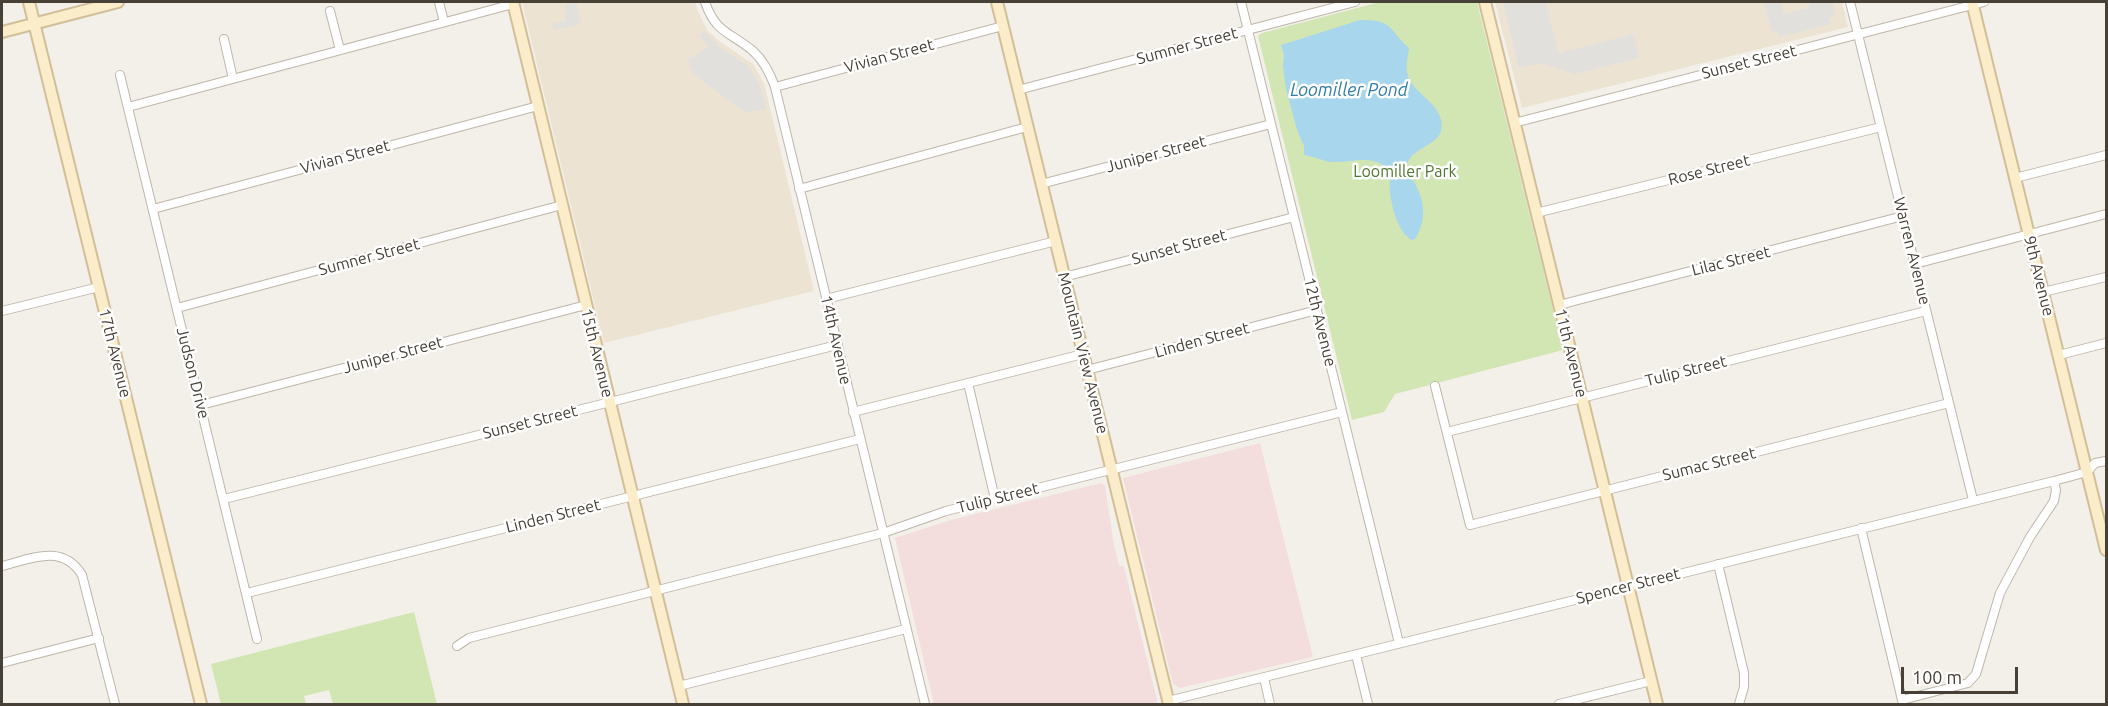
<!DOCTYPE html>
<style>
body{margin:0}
#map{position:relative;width:2108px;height:706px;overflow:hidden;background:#f3efe9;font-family:Ubuntu,sans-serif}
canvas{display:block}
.frame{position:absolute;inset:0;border:3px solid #474037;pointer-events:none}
.scale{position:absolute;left:1901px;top:667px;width:117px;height:27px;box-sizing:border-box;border:3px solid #474037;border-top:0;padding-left:8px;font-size:18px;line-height:21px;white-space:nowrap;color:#474037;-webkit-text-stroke:4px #fff;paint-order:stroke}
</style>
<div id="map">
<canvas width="2108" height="706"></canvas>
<div class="frame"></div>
<div class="scale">100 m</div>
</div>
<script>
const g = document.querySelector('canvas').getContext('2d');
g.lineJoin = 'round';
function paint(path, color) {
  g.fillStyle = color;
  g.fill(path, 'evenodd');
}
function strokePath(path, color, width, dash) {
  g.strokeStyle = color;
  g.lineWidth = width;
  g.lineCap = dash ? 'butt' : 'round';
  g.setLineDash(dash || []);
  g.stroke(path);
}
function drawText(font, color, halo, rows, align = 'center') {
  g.font = font + ' Ubuntu,sans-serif';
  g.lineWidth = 5;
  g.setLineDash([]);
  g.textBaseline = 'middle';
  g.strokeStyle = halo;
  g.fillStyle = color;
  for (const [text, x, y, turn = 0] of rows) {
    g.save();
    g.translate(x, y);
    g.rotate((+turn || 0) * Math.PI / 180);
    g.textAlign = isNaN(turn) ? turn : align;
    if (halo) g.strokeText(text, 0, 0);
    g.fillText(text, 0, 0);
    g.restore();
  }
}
paint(new Path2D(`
 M 522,2 L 695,2 L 697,10 L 708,31 L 719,41 L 753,64 L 764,83 L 814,291 L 604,343 Z
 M 1495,2 L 1842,2 L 1848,27 L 1522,108 Z`), '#ece3d3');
paint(new Path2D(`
 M 1260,443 L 1313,657 L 1180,688 L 1173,684 L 1123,478 Z
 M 1101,483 L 1105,486 L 1114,546 L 1119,565 L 1124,567 L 1158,704 L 934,704 L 895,538 L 951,520 Z`), '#f3dedd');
paint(new Path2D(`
 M 1380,2 L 1477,2 L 1563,350 L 1395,394 L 1384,412 L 1352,420 L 1258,36 L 1262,33 Z
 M 414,612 L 437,704 L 333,704 L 329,690 L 304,696 L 306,704 L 221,704 L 211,664 Z`), '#d2e6b3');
paint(new Path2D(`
 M 576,2 L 581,24 L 554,30 L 552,24 L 566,21 L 565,5 Z
 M 1503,2 L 1545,2 L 1559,53 L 1633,34 L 1639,58 L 1574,74 L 1542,63 L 1519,68 Z
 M 1764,2 L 1781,2 L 1784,14 L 1809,8 L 1809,2 L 1832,2 L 1836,16 L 1829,18 L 1830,24 L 1780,37 L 1778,31 L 1772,32 Z
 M 704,31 L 717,45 L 748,66 L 760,85 L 766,109 L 745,112 L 697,77 L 691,69 L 688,58 L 694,57 L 709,46 L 699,36 Z`), '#e2e0dd');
paint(new Path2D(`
 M 1360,20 C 1393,19 1389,30 1409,48 C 1408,56 1405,67 1408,76 C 1414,94 1437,101 1441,120 C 1447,147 1412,144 1407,165 C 1406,172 1411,177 1414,182 C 1425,200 1427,221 1415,239 L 1412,240 C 1396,233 1386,190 1391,174 C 1377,152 1354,163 1332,162 C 1322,161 1313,156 1304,155 L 1304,146 L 1297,130 L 1286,89 L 1283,66 L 1284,55 L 1281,45 Z`), '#a8d6ed');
const street = new Path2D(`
 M 439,2 L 444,22
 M 705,2 C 716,34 731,32 753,51 C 764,61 770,73 775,87 L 925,704
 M 1241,2 L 1399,643
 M 1850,2 L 1973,500
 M 330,11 L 340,50
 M 224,39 L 233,79
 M 120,75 L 257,639
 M 775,87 L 1003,26
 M 1018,90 L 1355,2
 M 128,107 L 513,4
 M 1514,123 L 1984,2
 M 2015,178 L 2106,155
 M 1041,184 L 1271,124
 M 799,189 L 1027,127
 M 153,209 L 538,106
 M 1536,213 L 1881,127
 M 1915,264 L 2106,214
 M 1064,277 L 1294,217
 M 2043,292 L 2106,277
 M 826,299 L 1056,241
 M 1559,305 L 1903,216
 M 177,308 L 562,205
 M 2,311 L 99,287
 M 2059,355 L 2106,343
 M 1087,370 L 1317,310
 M 968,383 L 995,499
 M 1435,386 L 1470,525 L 1949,403
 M 201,405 L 586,305
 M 853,412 L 1083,354
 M 1447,432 L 1926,311
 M 224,499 L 837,345
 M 1861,528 L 1903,704
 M 1718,564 L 1744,673 L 1744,687 L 1739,704
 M 2,566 C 31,559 62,543 82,575 L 115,704
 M 247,593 L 860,439
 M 457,646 L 469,638 L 883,533 L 946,511 L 1342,412
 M 1356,655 L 1368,704
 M 2,663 L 99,638
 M 1264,678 L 1270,704
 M 679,686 L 906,629
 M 1902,700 L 1968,683 L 1976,674 L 2000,593 L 2030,537 L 2054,501 L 2056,490 L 2054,481
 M 1168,701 L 2054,481 L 2087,472 L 2095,463 L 2106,461
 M 1559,704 L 1651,681`);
const secondary = new Path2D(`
 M 29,2 L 201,704
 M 513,2 L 683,704
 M 997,2 L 1169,704
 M 1485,2 L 1657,704
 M 1972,2 L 2106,550
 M 2,32 L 118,2`);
strokePath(street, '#bfb6ab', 10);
strokePath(secondary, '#d1bf9a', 14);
strokePath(street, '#fff', 8);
strokePath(secondary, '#fcedca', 10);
drawText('16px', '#474037', '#fff', [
 ["Sumner Street",1187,46,-15],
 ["Vivian Street",889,56,-15],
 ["Sunset Street",1749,62,-14],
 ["Juniper Street",1156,154,-15],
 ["Vivian Street",345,157,-15],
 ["Rose Street",1709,170,-14],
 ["Sunset Street",1179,247,-15],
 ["Warren Avenue",1912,251,76],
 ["Sumner Street",369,257,-15],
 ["Lilac Street",1731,261,-14],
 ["9th Avenue",2039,276,76],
 ["12th Avenue",1320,322,76],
 ["14th Avenue",836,340,77],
 ["Linden Street",1202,340,-15],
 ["17th Avenue",115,353,76],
 ["15th Avenue",597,353,76],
 ["Mountain View Avenue",1083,353,76],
 ["11th Avenue",1571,353,76],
 ["Juniper Street",393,355,-15],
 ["Tulip Street",1686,371,-14],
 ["Judson Drive",193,373,76],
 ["Sunset Street",530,422,-14],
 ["Sumac Street",1709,464,-14],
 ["Tulip Street",998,498,-14],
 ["Linden Street",553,516,-14],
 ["Spencer Street",1628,586,-14]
]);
drawText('16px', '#4e762d', '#fff', [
 ["Loomiller Park",1405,172]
]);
drawText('italic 18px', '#337da6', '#fff', [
 ["Loomiller Pond",1349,90]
]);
</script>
